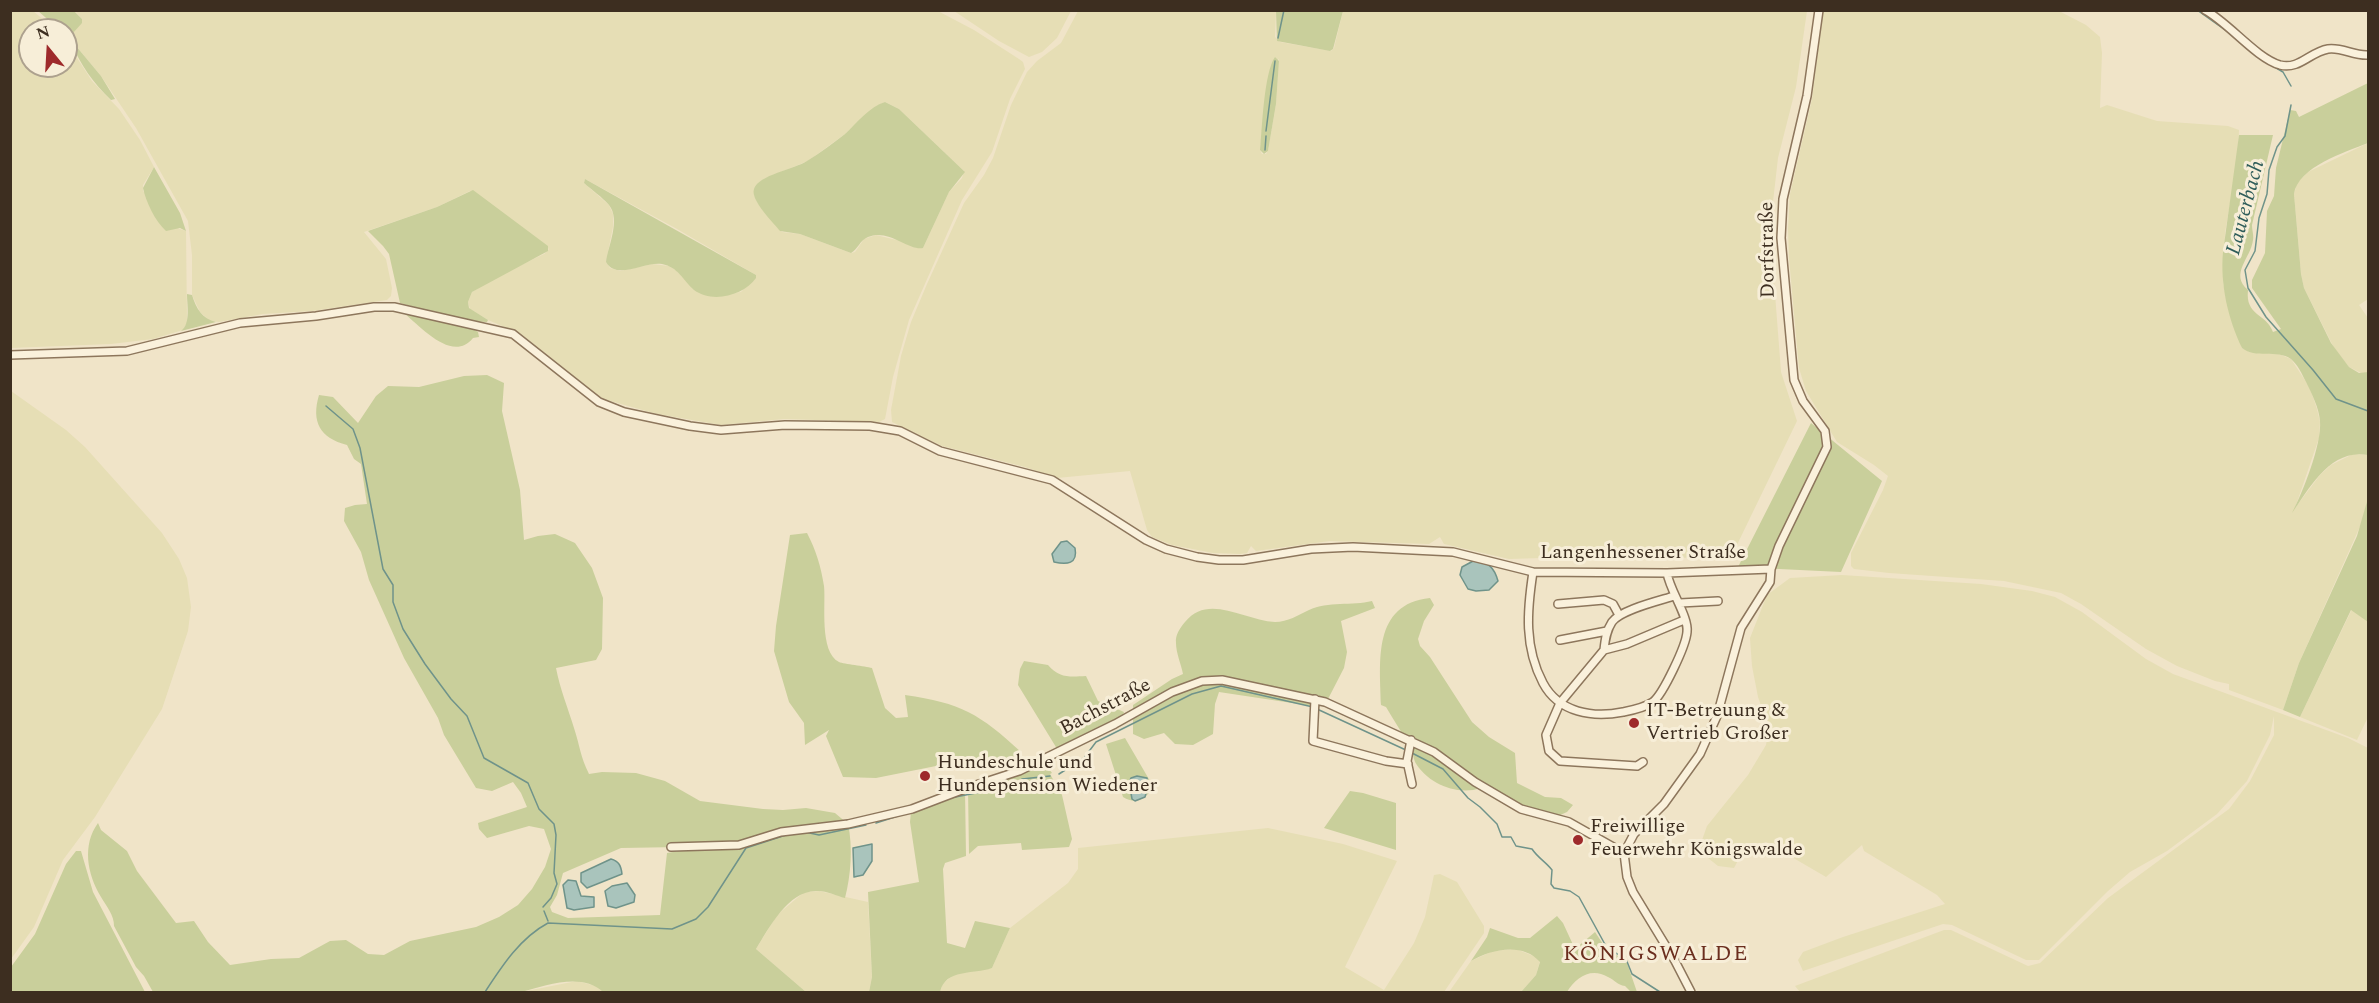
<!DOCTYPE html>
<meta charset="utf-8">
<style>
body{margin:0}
#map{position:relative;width:2379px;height:1003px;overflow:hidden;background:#f0e4c8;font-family:Spectral,serif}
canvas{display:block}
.frame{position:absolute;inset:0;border:12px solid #3d2e20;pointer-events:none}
.north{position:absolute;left:18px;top:18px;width:60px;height:60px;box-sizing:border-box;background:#f7eed8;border:2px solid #ada18e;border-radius:50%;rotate:342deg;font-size:16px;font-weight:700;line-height:24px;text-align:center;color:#3d2e20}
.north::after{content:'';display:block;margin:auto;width:21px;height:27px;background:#9e2a2b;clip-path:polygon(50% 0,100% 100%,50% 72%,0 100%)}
</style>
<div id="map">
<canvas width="2379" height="1003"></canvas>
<div class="frame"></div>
<div class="north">N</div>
</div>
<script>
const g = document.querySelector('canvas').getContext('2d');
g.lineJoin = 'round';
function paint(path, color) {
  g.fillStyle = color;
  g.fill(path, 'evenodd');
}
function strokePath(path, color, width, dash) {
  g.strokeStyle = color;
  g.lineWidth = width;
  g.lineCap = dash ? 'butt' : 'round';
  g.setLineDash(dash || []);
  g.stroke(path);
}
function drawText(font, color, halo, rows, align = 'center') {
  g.font = font + ' Spectral,serif';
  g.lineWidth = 6;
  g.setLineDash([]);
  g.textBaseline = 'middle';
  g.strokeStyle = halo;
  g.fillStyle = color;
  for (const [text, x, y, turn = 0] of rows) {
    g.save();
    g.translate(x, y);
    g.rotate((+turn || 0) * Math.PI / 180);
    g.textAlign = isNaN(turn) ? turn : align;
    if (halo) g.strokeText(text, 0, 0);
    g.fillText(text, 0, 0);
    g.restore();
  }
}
paint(new Path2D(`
 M 74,10 L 936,10 L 974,30 L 1019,59 L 1023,62 L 1025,69 L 1010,99 L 992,152 L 962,200 L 909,320 L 893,377 L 885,419 L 879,422 L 784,419 L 721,425 L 657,414 L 603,399 L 521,334 L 488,320 L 470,309 L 468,302 L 472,292 L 498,276 L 544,254 L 549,249 L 470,191 L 437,207 L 364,232 L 386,259 L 392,288 L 391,296 L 387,300 L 312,311 L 263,314 L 219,322 L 210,321 L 200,312 L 192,295 L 192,255 L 188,221 L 136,128 L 101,76 L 72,41 L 72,33 L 82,19 ZM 885,102 L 899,109 L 964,171 L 962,178 L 949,192 L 923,248 L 917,248 L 905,242 L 876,235 L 864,239 L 855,252 L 851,253 L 800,234 L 782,232 L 757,202 L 754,195 L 756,185 L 764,179 L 808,161 L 845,134 L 877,106 ZM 585,179 L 677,229 L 756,275 L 741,292 L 706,295 L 694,289 L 679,272 L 669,266 L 653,264 L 620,271 L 610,268 L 606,262 L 613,227 L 613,214 L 609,205 L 584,183 Z
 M 10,11 L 33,11 L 56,30 L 30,30 L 30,66 L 66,66 L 66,41 L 92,81 L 119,109 L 140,140 L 154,167 L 143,185 L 143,191 L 177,228 L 186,231 L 187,323 L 183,330 L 153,339 L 111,344 L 11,348 Z
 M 954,11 L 1071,11 L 1057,38 L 1042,52 L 1029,57 L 999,41 Z
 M 1078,11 L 1276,11 L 1275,37 L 1280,42 L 1331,51 L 1334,48 L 1343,11 L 1807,11 L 1796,87 L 1778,158 L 1770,228 L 1781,372 L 1797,421 L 1734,551 L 1723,556 L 1680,558 L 1640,560 L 1606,556 L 1509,559 L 1444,544 L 1440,537 L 1429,544 L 1330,541 L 1256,551 L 1251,546 L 1247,553 L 1240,554 L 1213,553 L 1172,545 L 1152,537 L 1147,530 L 1130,471 L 1057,478 L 1025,467 L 942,446 L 892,422 L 891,410 L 901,356 L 911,322 L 927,284 L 964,203 L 984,175 L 993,158 L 1011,105 L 1027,72 L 1037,61 L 1061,43 ZM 1279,59 L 1276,104 L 1268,151 L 1266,154 L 1262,154 L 1260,150 L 1264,111 L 1269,74 L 1271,66 Z
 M 1823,11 L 2059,11 L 2086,25 L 2100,37 L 2102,53 L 2100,108 L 2107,105 L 2157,121 L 2228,126 L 2239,130 L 2238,156 L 2225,233 L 2223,282 L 2226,297 L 2242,348 L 2249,352 L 2279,354 L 2291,359 L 2310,388 L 2317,409 L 2320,422 L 2319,438 L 2295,508 L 2320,475 L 2331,465 L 2353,454 L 2368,455 L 2368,498 L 2362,522 L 2299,663 L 2283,710 L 2229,690 L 2229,684 L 2215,681 L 2177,666 L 2146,649 L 2081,604 L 2061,593 L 2004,581 L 1889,573 L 1854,569 L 1851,566 L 1851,553 L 1883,490 L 1888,476 L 1874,465 L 1837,442 L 1806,391 L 1799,368 L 1789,258 L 1788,229 L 1790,194 L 1812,99 Z
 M 2368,143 L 2368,299 L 2359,305 L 2368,318 L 2368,372 L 2363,374 L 2349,367 L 2335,350 L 2304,288 L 2301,274 L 2294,194 L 2297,183 L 2308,172 Z
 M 11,391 L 66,430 L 85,447 L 162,533 L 179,559 L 187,578 L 191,607 L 188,631 L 162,709 L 95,817 L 63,860 L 34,927 L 11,959 Z
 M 1842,575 L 1981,584 L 2032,591 L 2055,597 L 2082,612 L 2146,659 L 2173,674 L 2348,738 L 2368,748 L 2368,992 L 1800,992 L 1795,986 L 1944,930 L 1951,930 L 2028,966 L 2040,963 L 2108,898 L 2229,809 L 2250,781 L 2274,735 L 2274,716 L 2270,735 L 2247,781 L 2217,814 L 2167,851 L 2130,872 L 2108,891 L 2039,960 L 2026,960 L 1952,925 L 1943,924 L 1803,971 L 1798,960 L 1803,952 L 1843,937 L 1945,904 L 1937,895 L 1864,851 L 1862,845 L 1826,877 L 1766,842 L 1743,851 L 1734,868 L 1718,866 L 1703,854 L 1701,843 L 1707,826 L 1748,775 L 1766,745 L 1769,728 L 1758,697 L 1752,666 L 1750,638 L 1767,595 L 1790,578 Z
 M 2352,609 L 2368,622 L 2368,717 L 2357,740 L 2300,717 Z
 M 1268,828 L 1343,844 L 1397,861 L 1345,967 L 1384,990 L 1414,943 L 1425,917 L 1434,875 L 1440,874 L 1457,882 L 1484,926 L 1484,933 L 1444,992 L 940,992 L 942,984 L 955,974 L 992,968 L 1010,928 L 1068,883 L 1078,869 L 1078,848 Z
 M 819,891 L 868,902 L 872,977 L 869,992 L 806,992 L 756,949 L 777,915 L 804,892 Z
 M 1516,949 L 1536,957 L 1540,961 L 1536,975 L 1521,992 L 1449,992 L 1471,961 L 1493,951 Z
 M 577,981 L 596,986 L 603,992 L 521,992 Z`), '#e6deb5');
paint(new Path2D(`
 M 38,11 L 74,11 L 82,19 L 82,23 L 73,33 L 71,40 L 101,76 L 115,99 L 111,100 C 93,83 81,65 71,43 C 68,37 66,37 66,30 L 60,30 Z
 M 1276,11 L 1343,11 L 1333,49 L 1330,51 L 1277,41 Z
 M 1275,57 L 1279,61 L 1276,104 L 1268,151 L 1264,154 L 1260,150 C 1262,129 1264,72 1275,57 Z
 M 2368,83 L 2368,143 C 2345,152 2298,167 2294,194 L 2301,274 L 2304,288 L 2331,343 L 2349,367 L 2359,373 L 2368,372 L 2368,455 C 2331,448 2310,487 2292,513 C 2303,492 2322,444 2320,421 C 2319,408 2312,394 2306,382 C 2302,374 2298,365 2291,359 C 2277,349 2255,359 2242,348 C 2228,319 2220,284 2223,252 L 2239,135 L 2273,135 L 2252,225 C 2252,230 2254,236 2253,240 C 2251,258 2229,274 2248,290 C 2245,316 2266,313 2273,332 L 2281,329 L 2252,288 L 2252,280 L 2265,253 L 2267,211 L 2274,196 L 2276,168 L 2290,110 L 2296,111 L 2299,117 Z
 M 885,102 L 899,109 L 965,172 L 949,192 L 923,248 C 909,251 888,228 868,237 C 860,240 858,249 851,253 L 800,234 L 780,231 C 773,222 750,200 754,189 C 758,175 795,169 807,161 C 820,153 833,143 845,134 C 857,123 869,107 885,102 Z
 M 154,167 L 180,213 L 186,231 L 180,228 L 166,231 C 155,221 146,202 143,188 Z
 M 585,179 L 756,275 L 756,278 C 744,295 713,304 694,290 C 683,280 678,267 662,264 C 645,261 617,281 606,262 C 608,246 621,220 609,205 C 602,197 592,190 584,183 Z
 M 473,190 L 548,246 L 548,251 L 472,292 L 468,302 L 469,308 L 488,320 L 487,322 L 468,321 L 400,303 L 389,254 L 383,246 L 368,231 L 437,207 Z
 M 187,294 L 192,295 C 196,308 202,319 216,322 L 181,331 C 191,324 187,305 187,294 Z
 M 407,313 L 473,329 L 478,332 L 479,337 L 473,338 C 453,363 422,328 405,314 Z
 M 487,375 L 504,383 L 502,411 L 520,490 L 524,540 L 538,536 L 555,534 L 575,543 L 592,568 L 603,598 L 602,649 L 596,660 L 556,668 C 560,689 568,708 574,728 C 580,746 580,756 589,774 L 602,772 L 636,773 L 665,781 L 700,801 L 763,809 L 783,810 L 806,808 L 835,813 L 848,824 C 853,847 851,875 845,898 C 837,896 827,891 818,891 C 789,889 769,928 756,949 L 806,992 L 603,992 C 581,972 546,986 521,992 L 153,992 L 144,976 L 136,967 L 114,926 C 114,915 107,907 101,897 C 87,874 82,845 98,823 L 101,830 L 127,851 L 137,871 L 176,923 L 194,921 L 208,942 L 230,965 L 271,959 L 299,958 L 330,941 L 346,940 L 368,954 L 384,955 L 410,941 L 476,927 L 499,917 L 518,905 L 532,889 L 545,867 L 551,849 L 544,829 L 529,826 L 487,838 L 479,829 L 478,823 L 527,807 L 521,793 L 513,782 L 492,791 L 476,788 L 444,735 L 438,718 L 404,658 L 369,580 L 361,552 L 344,521 L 345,508 L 355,505 L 367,504 L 361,464 L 354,459 L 347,445 C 320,438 311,422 319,395 L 333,397 L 358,423 L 376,396 L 388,386 L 419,387 L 464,376 ZM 739,846 L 737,849 L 685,850 L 667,853 L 660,915 L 568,918 L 552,912 L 550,907 L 557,895 L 563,873 L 621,848 Z
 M 1811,423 L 1882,481 L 1841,572 L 1738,567 Z
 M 2368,498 L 2368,622 L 2351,610 L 2300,717 L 2283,710 L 2299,663 L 2357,536 Z
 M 807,533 C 816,550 821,567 824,586 C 826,604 819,652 839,662 C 844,664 865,666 872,668 L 885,708 L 896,718 L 908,717 L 905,695 C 961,703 980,714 1021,752 L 1014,766 L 997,765 L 988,761 L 946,764 L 876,778 L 843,777 L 826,736 L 829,730 L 805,745 L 804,723 L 789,702 L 774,651 L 776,626 L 790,535 Z
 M 1430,598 L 1434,605 L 1424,621 L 1418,639 L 1420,646 L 1430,657 L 1472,722 L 1489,737 L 1515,753 L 1517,783 L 1545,797 L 1561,798 L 1573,805 L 1567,812 L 1558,816 L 1527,816 L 1509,802 L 1481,788 C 1457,796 1428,784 1415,762 C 1413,757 1413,752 1411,748 C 1403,734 1394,721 1386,707 L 1381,705 C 1380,662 1372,604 1430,598 Z
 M 1372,601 L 1375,608 L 1341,621 L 1347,652 L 1344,668 L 1328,699 L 1312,706 L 1219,692 L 1215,704 L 1213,734 L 1193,745 L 1175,744 L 1164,733 L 1144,739 L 1133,734 L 1133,705 L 1172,679 L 1183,674 C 1181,664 1176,653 1176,643 C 1175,635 1180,628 1185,622 C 1208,593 1244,620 1275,622 C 1288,622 1298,615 1309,610 C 1328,601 1352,606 1372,601 Z
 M 1024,661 L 1048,665 C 1059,678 1069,677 1086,676 L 1098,701 L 1124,712 L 1121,721 L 1059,752 L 1018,685 L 1020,669 Z
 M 1125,738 L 1150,781 L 1149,793 C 1141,802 1133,803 1123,797 L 1106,744 Z
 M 1046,765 L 1052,773 L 1050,774 L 1062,795 L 1072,839 L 1069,847 L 1022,850 L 1021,843 L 978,846 L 969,854 L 968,789 Z
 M 965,790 L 966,856 L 945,863 L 943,869 L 947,943 L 965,948 L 975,921 L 1010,928 L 992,968 C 973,975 946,968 940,992 L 869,992 L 872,977 L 868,892 L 919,882 L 910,822 L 911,812 Z
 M 1350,791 L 1363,793 L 1396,803 L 1396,850 L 1324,828 Z
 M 76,851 L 81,851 L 93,892 L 145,992 L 11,992 L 11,967 L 35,934 L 66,864 Z
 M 1557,916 L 1563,923 L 1575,949 L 1595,932 L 1607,950 L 1626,960 L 1637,992 L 1631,992 L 1625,986 C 1617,985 1615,980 1608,977 C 1591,967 1576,977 1567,992 L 1521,992 L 1536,975 L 1540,962 C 1523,942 1491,949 1471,961 L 1487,937 L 1490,928 L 1518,938 L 1530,938 Z`), '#c9cf9b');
const water = new Path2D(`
 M 1067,541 L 1075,548 C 1078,564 1067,565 1054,562 L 1052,554 L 1061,542 Z
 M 1475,560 C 1489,563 1494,567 1498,581 L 1489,590 L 1476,591 L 1468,589 L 1460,575 L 1462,567 Z
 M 1137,776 L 1147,778 L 1148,786 L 1145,797 L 1135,801 L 1132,799 L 1129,782 L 1131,778 Z
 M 872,844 L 872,861 L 863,875 L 854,877 L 853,848 Z
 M 611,859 C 619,861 621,866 622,874 L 587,888 L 581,882 L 581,873 Z
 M 568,880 L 576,881 L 581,896 L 594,897 L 594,907 L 574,910 L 567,908 L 563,885 Z
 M 627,883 L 635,895 L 634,902 L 616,908 L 608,906 L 605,891 L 612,886 Z`);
paint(water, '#a9c4bc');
strokePath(water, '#6f938a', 1.5);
strokePath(new Path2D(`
 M 2197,10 L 2235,37
 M 1278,38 L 1284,10
 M 2261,59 L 2283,72 L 2291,86
 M 2291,105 L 2285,136 L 2277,147 L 2269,170 L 2267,194 L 2259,218 L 2255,251 L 2245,270 L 2248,288 L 2266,317 L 2313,370 L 2336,399 L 2368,411
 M 1266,131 L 1275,61
 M 1265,150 L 1266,136
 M 326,406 L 353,429 L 360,448 L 383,569 L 393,585 L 393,602 L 403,629 L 425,664 L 451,699 L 467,716 L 484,758 L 528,783 L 539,809 L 554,824 L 556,835 L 554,873 L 557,884 L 551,898 L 543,907
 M 1317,709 L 1408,751
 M 1412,753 L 1443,769 L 1468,798 L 1480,807 L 1497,824 L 1502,837 L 1511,837 L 1516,846 L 1532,849 C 1538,858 1546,862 1552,870 L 1551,884 L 1554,888 L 1570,891 L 1579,897 L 1607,948 L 1626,959 L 1632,974 L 1660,992
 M 1059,774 L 1084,758 L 1096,742 L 1192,694 L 1221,686 L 1313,707
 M 950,798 L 1007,787 L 1020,782 L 1022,779 L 1050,776
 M 876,823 L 926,807
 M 805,832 L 819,835 L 866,825
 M 544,911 L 548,921
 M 485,992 C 502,966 520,938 548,923 L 672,929 L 696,919 L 708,907 L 746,848 L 789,834`), '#6f938a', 1.5);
const minor = new Path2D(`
 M 2205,10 C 2229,23 2256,58 2280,65 C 2299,70 2310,52 2328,49 C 2342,47 2354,56 2368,55
 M 10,355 L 127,351 L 240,323 L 316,316 L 374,307 L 394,307 L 513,334 L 599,402 L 624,412 L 690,426 L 721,430 L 785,425 L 870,426 L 900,431 L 940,451 L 1052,480 L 1146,540 L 1166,549 L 1197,557 L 1219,560 L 1243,560 L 1311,549 L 1353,547 L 1453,552 L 1533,572 L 1667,573 L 1771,569
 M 1533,572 C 1527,611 1524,647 1543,683 C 1559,713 1593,718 1623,712 C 1633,710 1644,708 1653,702 C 1663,694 1686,646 1687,632 C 1689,617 1670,591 1667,573
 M 1680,603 L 1718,601
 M 1558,604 L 1604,600 L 1613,604 L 1619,615
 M 1560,640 L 1607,631
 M 1604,650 C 1605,641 1606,631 1612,622 C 1620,610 1658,601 1674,596
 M 1315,699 L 1313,741 L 1386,761 L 1408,764
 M 1411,740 L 1407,761 L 1412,784
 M 1643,762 L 1637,766 L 1560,761 L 1549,751 L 1546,735 L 1560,703 L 1604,650 L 1627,644 L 1684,620
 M 671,847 L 739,845 L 781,832 L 848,824 L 912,809 L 967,788 L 1019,771 L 1115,724 L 1172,692 L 1202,681 L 1222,680 L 1325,702 L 1434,752 L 1475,782 L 1521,809 L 1569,822 L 1624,853
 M 1691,992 L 1675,961 L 1633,892 L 1627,877 L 1624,853 L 1634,834 L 1664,804 L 1700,754 L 1717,716 L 1741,628 L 1770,582 L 1771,569 L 1779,546 L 1827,447 L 1825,431 L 1803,401 L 1794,380 L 1781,238 L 1783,199 L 1807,96 L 1819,10`);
strokePath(minor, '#8d765c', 10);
strokePath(minor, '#faf1dc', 7);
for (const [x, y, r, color] of [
 [1634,723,6,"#9e2a2b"],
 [925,776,6,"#9e2a2b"],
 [1578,840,6,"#9e2a2b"]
]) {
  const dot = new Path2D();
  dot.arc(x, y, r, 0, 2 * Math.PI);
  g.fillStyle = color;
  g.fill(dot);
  strokePath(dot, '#f7eed8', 2);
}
drawText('20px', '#3d2e20', '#f7eed8', [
 ["Dorfstraße",1769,250,-91],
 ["Langenhessener Straße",1643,554],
 ["Bachstraße",1106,708,-28]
]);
drawText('20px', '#3d2e20', '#f7eed8', [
 ["IT-Betreuung &",1646,712],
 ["Vertrieb Großer",1646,735],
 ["Hundeschule und",937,764],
 ["Hundepension Wiedener",937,787],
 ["Freiwillige",1590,828],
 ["Feuerwehr Königswalde",1590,851]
], 'left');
drawText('italic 21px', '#2f5d5a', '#f7eed8', [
 ["Lauterbach",2247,208,-75]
]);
g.letterSpacing = '1.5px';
drawText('22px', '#6b2e1e', '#f7eed8', [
 ["KÖNIGSWALDE",1656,956]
]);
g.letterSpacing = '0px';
</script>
